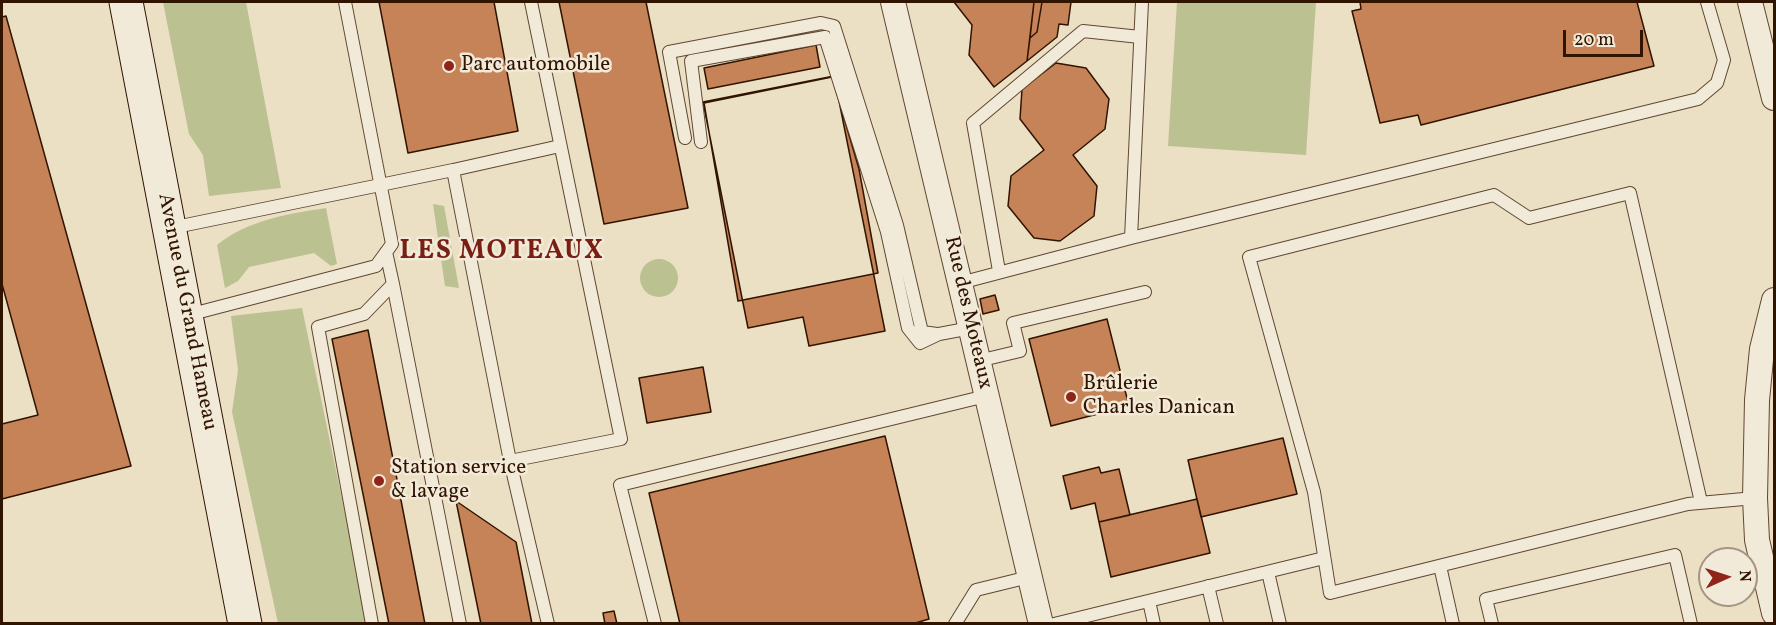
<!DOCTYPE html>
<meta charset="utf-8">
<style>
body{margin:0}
#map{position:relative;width:1776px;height:625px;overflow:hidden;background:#ebdfc4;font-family:Vollkorn,serif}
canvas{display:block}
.frame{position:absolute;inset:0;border:3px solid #311400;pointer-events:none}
.north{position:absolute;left:1698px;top:547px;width:60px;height:60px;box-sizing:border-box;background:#f2ead9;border:2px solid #a59482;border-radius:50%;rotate:87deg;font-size:16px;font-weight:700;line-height:24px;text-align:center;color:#311400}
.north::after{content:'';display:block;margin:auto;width:21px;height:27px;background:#8f2418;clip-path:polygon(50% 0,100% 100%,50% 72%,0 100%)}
.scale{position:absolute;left:1563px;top:30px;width:80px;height:27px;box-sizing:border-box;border:3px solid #311400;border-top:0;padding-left:8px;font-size:18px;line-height:21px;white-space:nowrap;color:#311400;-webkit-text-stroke:4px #f2ead9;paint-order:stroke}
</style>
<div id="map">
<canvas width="1776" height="625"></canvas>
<div class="frame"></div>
<div class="north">N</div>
<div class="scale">20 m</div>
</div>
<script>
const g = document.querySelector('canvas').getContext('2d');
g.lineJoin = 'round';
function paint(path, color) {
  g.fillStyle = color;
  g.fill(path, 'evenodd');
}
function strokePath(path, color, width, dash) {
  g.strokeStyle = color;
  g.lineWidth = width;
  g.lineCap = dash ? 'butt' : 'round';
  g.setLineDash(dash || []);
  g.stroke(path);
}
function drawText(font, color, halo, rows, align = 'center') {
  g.font = font + ' Vollkorn,serif';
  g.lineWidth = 5;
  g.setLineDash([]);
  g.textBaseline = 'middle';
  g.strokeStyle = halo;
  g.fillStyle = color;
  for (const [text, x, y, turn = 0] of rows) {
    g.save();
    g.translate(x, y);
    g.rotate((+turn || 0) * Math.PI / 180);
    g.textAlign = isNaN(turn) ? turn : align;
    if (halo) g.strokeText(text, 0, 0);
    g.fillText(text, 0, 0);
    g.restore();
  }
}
paint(new Path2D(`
 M 163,2 L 246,2 L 281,188 L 209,196 L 203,155 L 189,134 Z
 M 1177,2 L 1316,2 L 1306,155 L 1168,146 Z
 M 433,204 L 444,206 L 459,288 L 445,286 Z
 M 326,208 L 337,264 L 331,266 L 314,253 L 249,267 L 238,281 L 225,288 L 217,245 C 248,220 287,214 326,208 Z
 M640 278a19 19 0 1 1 38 0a19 19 0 1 1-38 0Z
 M 302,308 L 368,623 L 278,623 L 232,412 L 238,370 L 231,316 Z`), '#bbc191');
const building = new Path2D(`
 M 379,2 L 494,2 L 518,131 L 408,153 Z
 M 559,2 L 646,2 L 688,208 L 604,224 Z
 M 954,2 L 1034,2 L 1027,61 L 994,87 L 969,55 L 972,25 Z
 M 1034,2 L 1042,2 L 1037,32 L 1030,38 Z
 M 1042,2 L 1071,2 L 1068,25 L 1059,24 L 1057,37 L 1027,61 L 1030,38 L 1037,32 Z
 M 1360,2 L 1637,2 L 1654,66 L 1421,125 L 1418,115 L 1380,123 L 1352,11 L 1361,9 Z
 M 6,16 L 131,466 L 2,499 L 2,424 L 38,415 L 2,284 L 2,17 Z
 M 816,45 L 820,67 L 708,89 L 704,68 Z
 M 1056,63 L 1086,68 L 1109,99 L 1105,129 L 1073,155 L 1097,186 L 1094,216 L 1060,241 L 1034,238 L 1008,206 L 1011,176 L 1044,150 L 1020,119 L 1022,89 Z
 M 834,76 L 885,331 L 809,346 L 803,317 L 748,328 L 703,102 Z
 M 832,77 L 859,169 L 878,273 L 738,301 L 704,103 Z
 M 995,295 L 999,310 L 983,314 L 980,299 Z
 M 1107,319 L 1129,406 L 1051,426 L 1029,339 Z
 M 368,330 L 425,624 L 389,624 L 332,339 Z
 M 703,367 L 711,412 L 647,423 L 639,378 Z
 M 885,436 L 929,619 L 912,624 L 680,624 L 649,493 Z
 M 1283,438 L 1297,494 L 1201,517 L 1188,460 Z
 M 1099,467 L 1101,473 L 1119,469 L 1130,515 L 1099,522 L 1095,503 L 1071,509 L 1063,476 Z
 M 1197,499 L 1210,553 L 1111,577 L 1099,522 Z
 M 456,501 L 516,542 L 532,624 L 481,624 Z
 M 614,611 L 617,624 L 605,624 L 603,613 Z`);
paint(building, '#c58357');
strokePath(building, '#311400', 1.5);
const lane = new Path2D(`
 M 685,138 L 669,52 L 821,23 L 834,26 L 897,225 L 922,332 L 937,334
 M 701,142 L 691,61 L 825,37 L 887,232 L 908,328 L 920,343 L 939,334 L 971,328
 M 453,170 L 560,146
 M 171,228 L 453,170 L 510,461 L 621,439 L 531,2
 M 1131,238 L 1698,99 L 1717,83 L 1724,60 L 1707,2
 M 999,271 L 973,123 L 1083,31 L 1140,37
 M 960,283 L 1131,238 L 1142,2
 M 393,284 L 460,624
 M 188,315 L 376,266 L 392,244 L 345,2
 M 978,361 L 1020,351 L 1013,323 L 1145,292
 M 510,461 L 548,624
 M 1701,502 L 1630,193 L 1529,218 L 1494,195 L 1249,257 L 1314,492 L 1330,593 L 1688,504 L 1755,498
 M 1440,566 L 1453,624
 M 1268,572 L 1280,624
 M 1208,586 L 1217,624
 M 1149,601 L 1154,624
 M 372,624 L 318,327 L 364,314 L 393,284 L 386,252
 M 655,624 L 620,485 L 986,396
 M 955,624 L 976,590 L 1029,577
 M 1054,624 L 1324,558
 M 1492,624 L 1486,599 L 1675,555 L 1691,624`);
const street = new Path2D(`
 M 893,2 L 1041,624
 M 1750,2 L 1774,98
 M 1774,300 L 1762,349 L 1757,400 L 1755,498 L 1757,540 L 1774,613`);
const secondary = new Path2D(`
 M 126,2 L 245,624`);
strokePath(lane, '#604731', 14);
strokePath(street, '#604731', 26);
strokePath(secondary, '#311400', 35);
strokePath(lane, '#f2ead9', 12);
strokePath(street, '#f2ead9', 24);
strokePath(secondary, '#f2ead9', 33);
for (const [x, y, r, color] of [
 [449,66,6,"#8f2418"],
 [1071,397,6,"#8f2418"],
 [379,481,6,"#8f2418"]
]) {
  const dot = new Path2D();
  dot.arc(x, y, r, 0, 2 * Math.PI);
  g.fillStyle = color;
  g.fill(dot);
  strokePath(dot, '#f2ead9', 2);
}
drawText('21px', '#311400', '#f2ead9', [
 ["Parc automobile",461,66],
 ["Brûlerie",1083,385],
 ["Charles Danican",1083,409],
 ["Station service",391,469],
 ["& lavage",391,493]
], 'left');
drawText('21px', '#311400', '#f2ead9', [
 ["Avenue du Grand Hameau",186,312,79],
 ["Rue des Moteaux",967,313,77]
]);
g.letterSpacing = '1.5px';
drawText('bold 27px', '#7a1f14', '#f2ead9', [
 ["LES MOTEAUX",502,253]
]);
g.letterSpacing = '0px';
</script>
